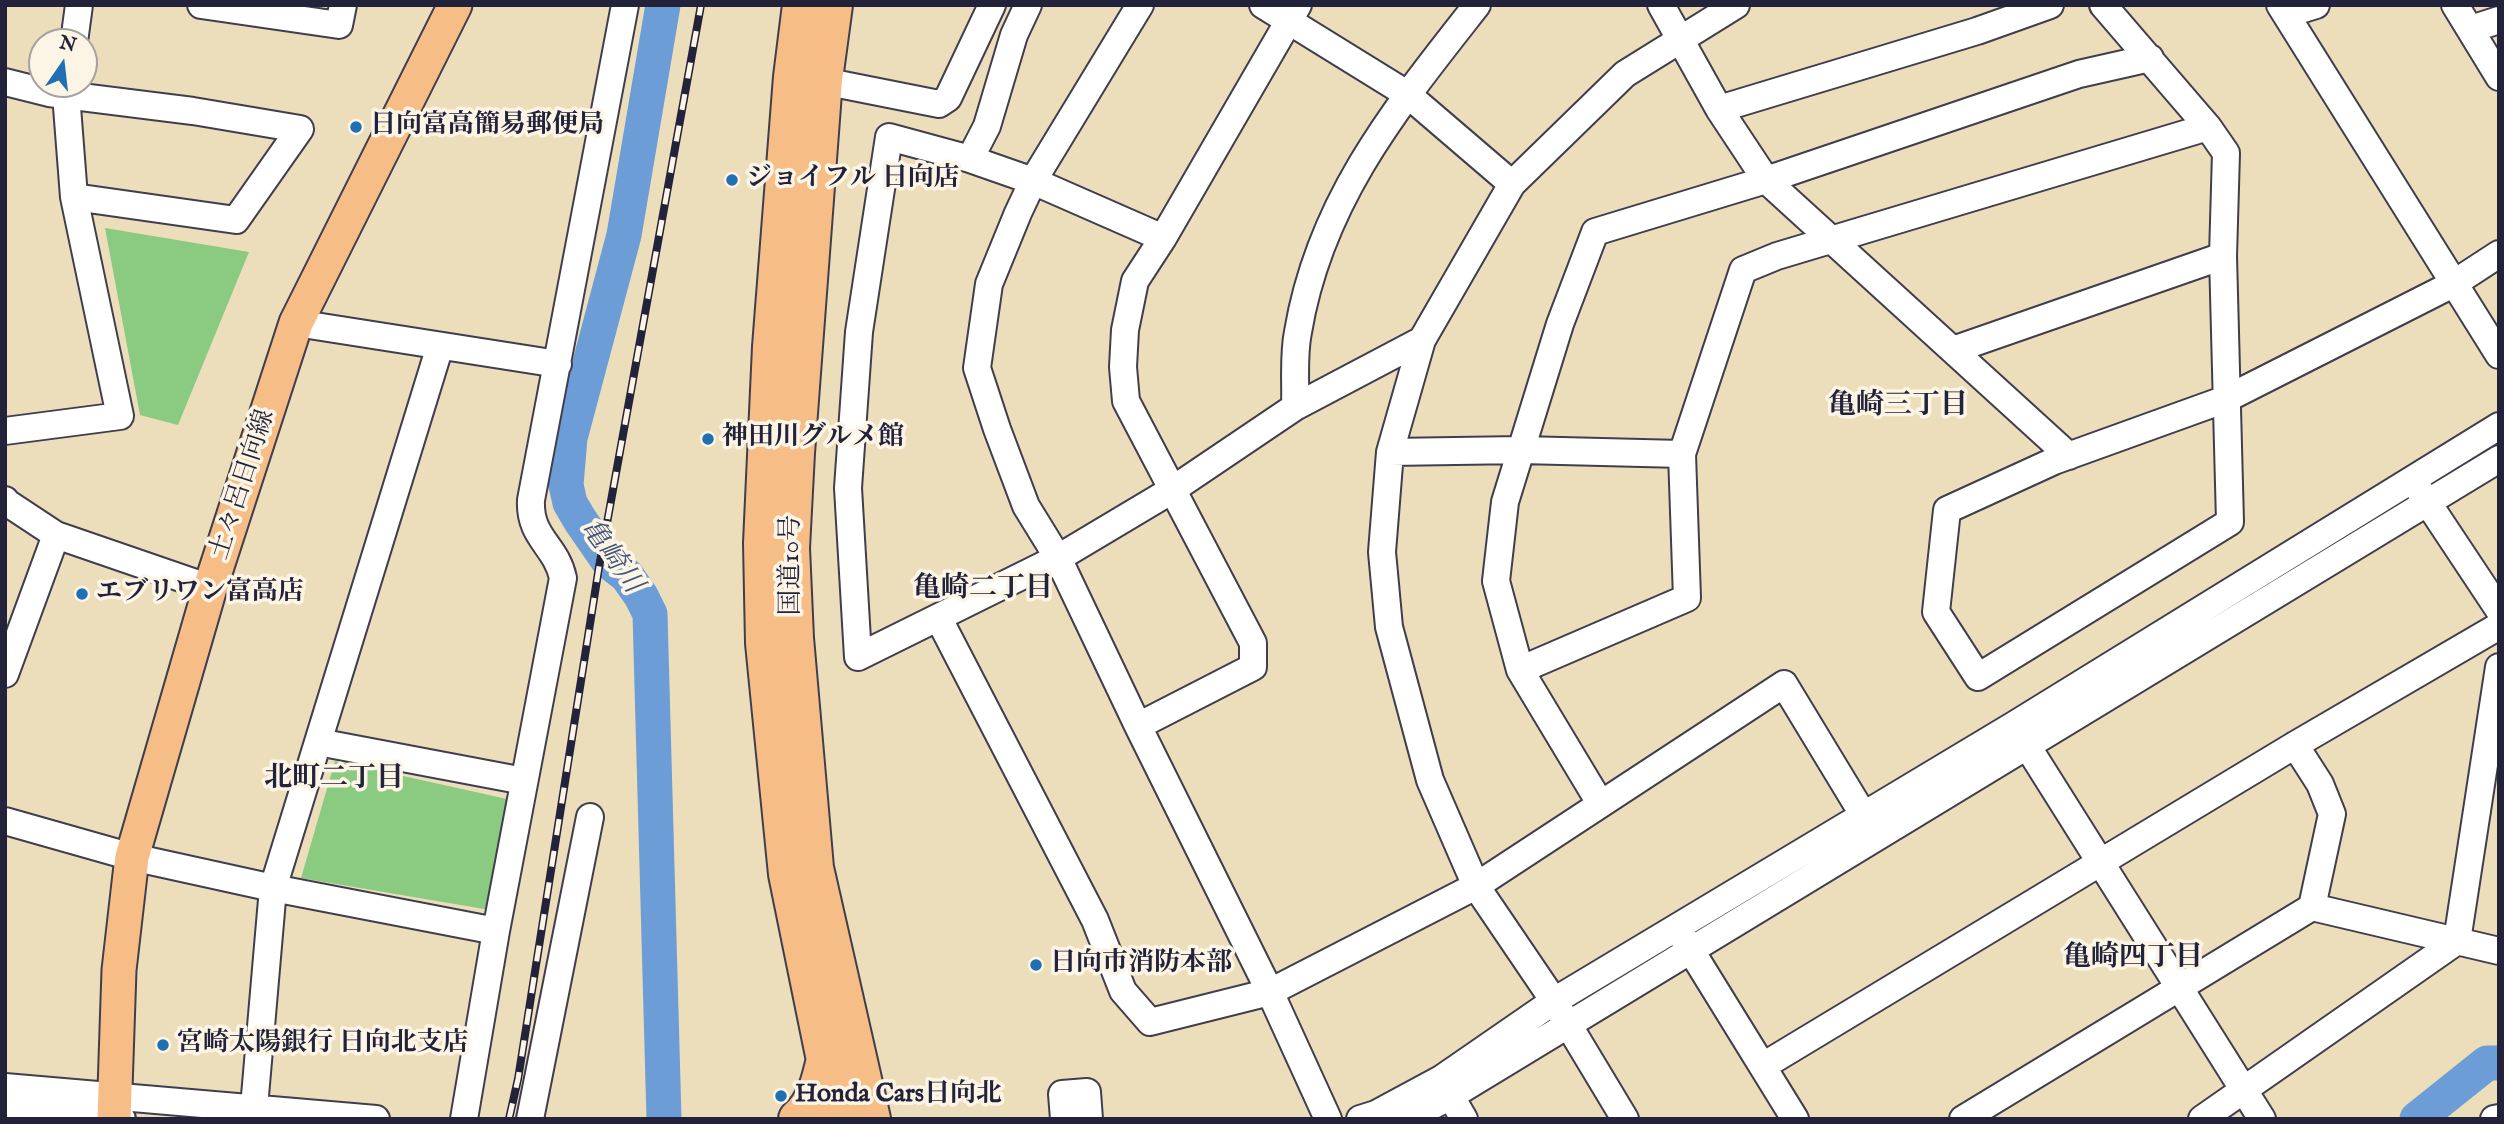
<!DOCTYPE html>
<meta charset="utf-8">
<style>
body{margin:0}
#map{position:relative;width:2504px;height:1124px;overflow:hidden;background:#ecdeba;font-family:"IM FELL English",serif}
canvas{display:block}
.frame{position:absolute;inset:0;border:7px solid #22223b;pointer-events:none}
.north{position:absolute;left:28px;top:28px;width:70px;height:70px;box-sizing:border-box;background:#fcf5e5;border:2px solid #a5a1a1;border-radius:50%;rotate:14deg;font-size:19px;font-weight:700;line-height:28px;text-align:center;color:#22223b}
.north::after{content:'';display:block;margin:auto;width:24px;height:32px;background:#1f6fb2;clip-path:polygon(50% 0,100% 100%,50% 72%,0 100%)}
</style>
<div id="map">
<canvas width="2504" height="1124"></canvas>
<div class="frame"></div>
<div class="north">N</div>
</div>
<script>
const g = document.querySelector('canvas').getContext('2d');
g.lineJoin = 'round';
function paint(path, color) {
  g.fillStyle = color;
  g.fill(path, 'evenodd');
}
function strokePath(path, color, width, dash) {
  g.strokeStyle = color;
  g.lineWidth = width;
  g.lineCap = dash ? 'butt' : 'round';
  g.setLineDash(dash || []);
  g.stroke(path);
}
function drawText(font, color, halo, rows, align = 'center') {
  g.font = font + ' "IM FELL English","Noto Serif JP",serif';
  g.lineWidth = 7;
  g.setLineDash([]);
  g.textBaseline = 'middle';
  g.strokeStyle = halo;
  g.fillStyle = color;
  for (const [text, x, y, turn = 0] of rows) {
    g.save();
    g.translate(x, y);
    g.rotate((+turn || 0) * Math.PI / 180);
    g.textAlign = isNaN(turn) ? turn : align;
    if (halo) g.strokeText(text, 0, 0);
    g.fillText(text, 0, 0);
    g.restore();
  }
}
paint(new Path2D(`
 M 105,228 L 249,252 L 178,425 L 140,415 Z
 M 335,761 L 507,799 L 490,910 L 301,878 Z`), '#8aca81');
strokePath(new Path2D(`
 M 663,5 L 624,235 L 570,438 L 566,485 L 570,503 L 580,520 L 609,562 L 627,576 L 641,596 L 650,614 L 664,1119
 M 2417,1119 L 2487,1063 L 2499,1063`), '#6d9dd6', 35);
const minor = new Path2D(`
 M 201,5 L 339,25 L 343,5
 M 1140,5 L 1033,181 L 1018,213 L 989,284 L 977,368 L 997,429 L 1026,506 L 1058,558 L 1138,726 L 1270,992 L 1328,1119
 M 1263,5 L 1407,94 L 1512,184
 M 1661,5 L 1719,109 L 1766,180 L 2069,456
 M 2103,5 L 2208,127 L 2226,153 L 2223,256 L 2230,522 L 1978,677 L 1936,612 L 1947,510 L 2054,461 L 2226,399 L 2453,284 L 2499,254
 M 2280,5 L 2499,355
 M 2455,5 L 2499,77
 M 2287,14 L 2316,5
 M 2471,29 L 2499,20
 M 74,42 L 79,5
 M 808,78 L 939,104 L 948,98 L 992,5
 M 5,82 L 49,93 L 193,111 L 300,129 L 236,220 L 74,197
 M 1719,109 L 1977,31 L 2050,5
 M 970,159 L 987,126 L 1014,35 L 1028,5
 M 1163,238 L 1033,181 L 970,159 L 889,137 L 859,332 L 848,488 L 858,657 L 1058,558 L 1172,490 L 1295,407 L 1422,340
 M 296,323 L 558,364
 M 1953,350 L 2223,256
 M 1295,407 C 1296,382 1293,356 1298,332 C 1320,200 1397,107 1477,5
 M 5,431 L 120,416 L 74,197 L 66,94 L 67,84
 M 1390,452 L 1521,450 L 1682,454
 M 2418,488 L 2499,610
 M 5,500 L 6,502 L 56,535 L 210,588
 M 939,619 L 1095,920 L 1123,991 L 1150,1022 L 1270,992 L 1476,886 L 1784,684 L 1864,816
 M 1520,670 L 1687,598 L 1682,454 L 1743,270 L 1777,256 L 2208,127
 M 5,674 L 56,535
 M 1138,726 L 1253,667 L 1253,643 L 1126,401 L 1123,367 L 1125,330 L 1135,281 L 1163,238 L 1298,5
 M 2019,733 L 2262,1119
 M 318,742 L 524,781
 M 2295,745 L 2320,784 L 2332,814 L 2312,907
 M 1600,803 L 1520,670 L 1496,581 L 1505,502 L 1560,324 L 1595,232 L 1766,180 L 2079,74 L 2150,58
 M 5,821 L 132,857 L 273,888 L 496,931
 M 1682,936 L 1795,1119
 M 1763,1066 L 2295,745 L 2499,626
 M 1442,1081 L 1464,1119
 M 5,1087 L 376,1119
 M 5,1110 L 122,1119
 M 253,1119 L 273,888 L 440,346
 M 464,1119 L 496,931 L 563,578 C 556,545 529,538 531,500 L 625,5
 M 530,1119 L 590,817
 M 1064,1119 L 1062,1094 L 1087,1092 L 1089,1119
 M 1360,1119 L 1376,1114 L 1441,1079 L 1554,1001 L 2014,725 L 2499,426
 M 1407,1119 L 1451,1096 L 2499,459
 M 1625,1119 L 1554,1001 L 1476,886 L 1430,780 L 1389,627 L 1382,552 L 1390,452 L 1422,340 L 1512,184 L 1625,74 L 1736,5
 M 1963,1119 L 2312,907 L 2499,951
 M 2202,1119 L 2457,941 L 2499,667
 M 2494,1119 L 2499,1118`);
const major = new Path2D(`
 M 114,1119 L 119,970 L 132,857 L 210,588 L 296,323 L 455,5`);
const highway = new Path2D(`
 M 802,5 L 793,77 L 772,347 L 763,543 L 765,643 L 788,874 L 838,1119
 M 833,5 L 823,79 L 795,453 L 790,548 L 794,638 L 814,868 L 871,1119
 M 798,1119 C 816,1103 821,1081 826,1059`);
strokePath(minor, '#403e4e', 30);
strokePath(major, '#403e4e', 37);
strokePath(highway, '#403e4e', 42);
strokePath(minor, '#fff', 26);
strokePath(major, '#f6be86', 33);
strokePath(highway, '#f6be86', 38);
const rail = new Path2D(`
 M 509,1119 L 518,1079 L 599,567 L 701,5`);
strokePath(rail, '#22223b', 8);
strokePath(rail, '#fcf5e5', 5, [16]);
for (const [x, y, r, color] of [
 [356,127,7,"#1f6fb2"],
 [732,180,7,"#1f6fb2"],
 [708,439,7,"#1f6fb2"],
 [82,594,7,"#1f6fb2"],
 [1036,965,7,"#1f6fb2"],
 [163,1045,7,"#1f6fb2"],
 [781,1096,7,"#1f6fb2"]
]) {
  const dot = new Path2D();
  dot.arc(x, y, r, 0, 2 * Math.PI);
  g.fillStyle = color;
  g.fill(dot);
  strokePath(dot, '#fcf5e5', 2.5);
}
drawText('bold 26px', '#22223b', '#fcf5e5', [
 ["日向富高簡易郵便局",370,127],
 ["ジョイフル 日向店",746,180],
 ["神田川グルメ館",722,439],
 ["エブリワン富高店",96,594],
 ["日向市消防本部",1050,965],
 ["宮崎太陽銀行 日向北支店",177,1045],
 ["Honda Cars日向北",795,1096]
], 'left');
drawText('26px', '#22223b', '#fcf5e5', [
 ["土々呂日向線",244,485,-72],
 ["国道10号",793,565,-90]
]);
drawText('bold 28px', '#22223b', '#fcf5e5', [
 ["亀崎三丁目",1898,407],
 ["亀崎二丁目",983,590],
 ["北町二丁目",334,780],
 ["亀崎四丁目",2133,959]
]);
drawText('italic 28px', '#405379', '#fcf5e5', [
 ["亀崎川",610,557,54]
]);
</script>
